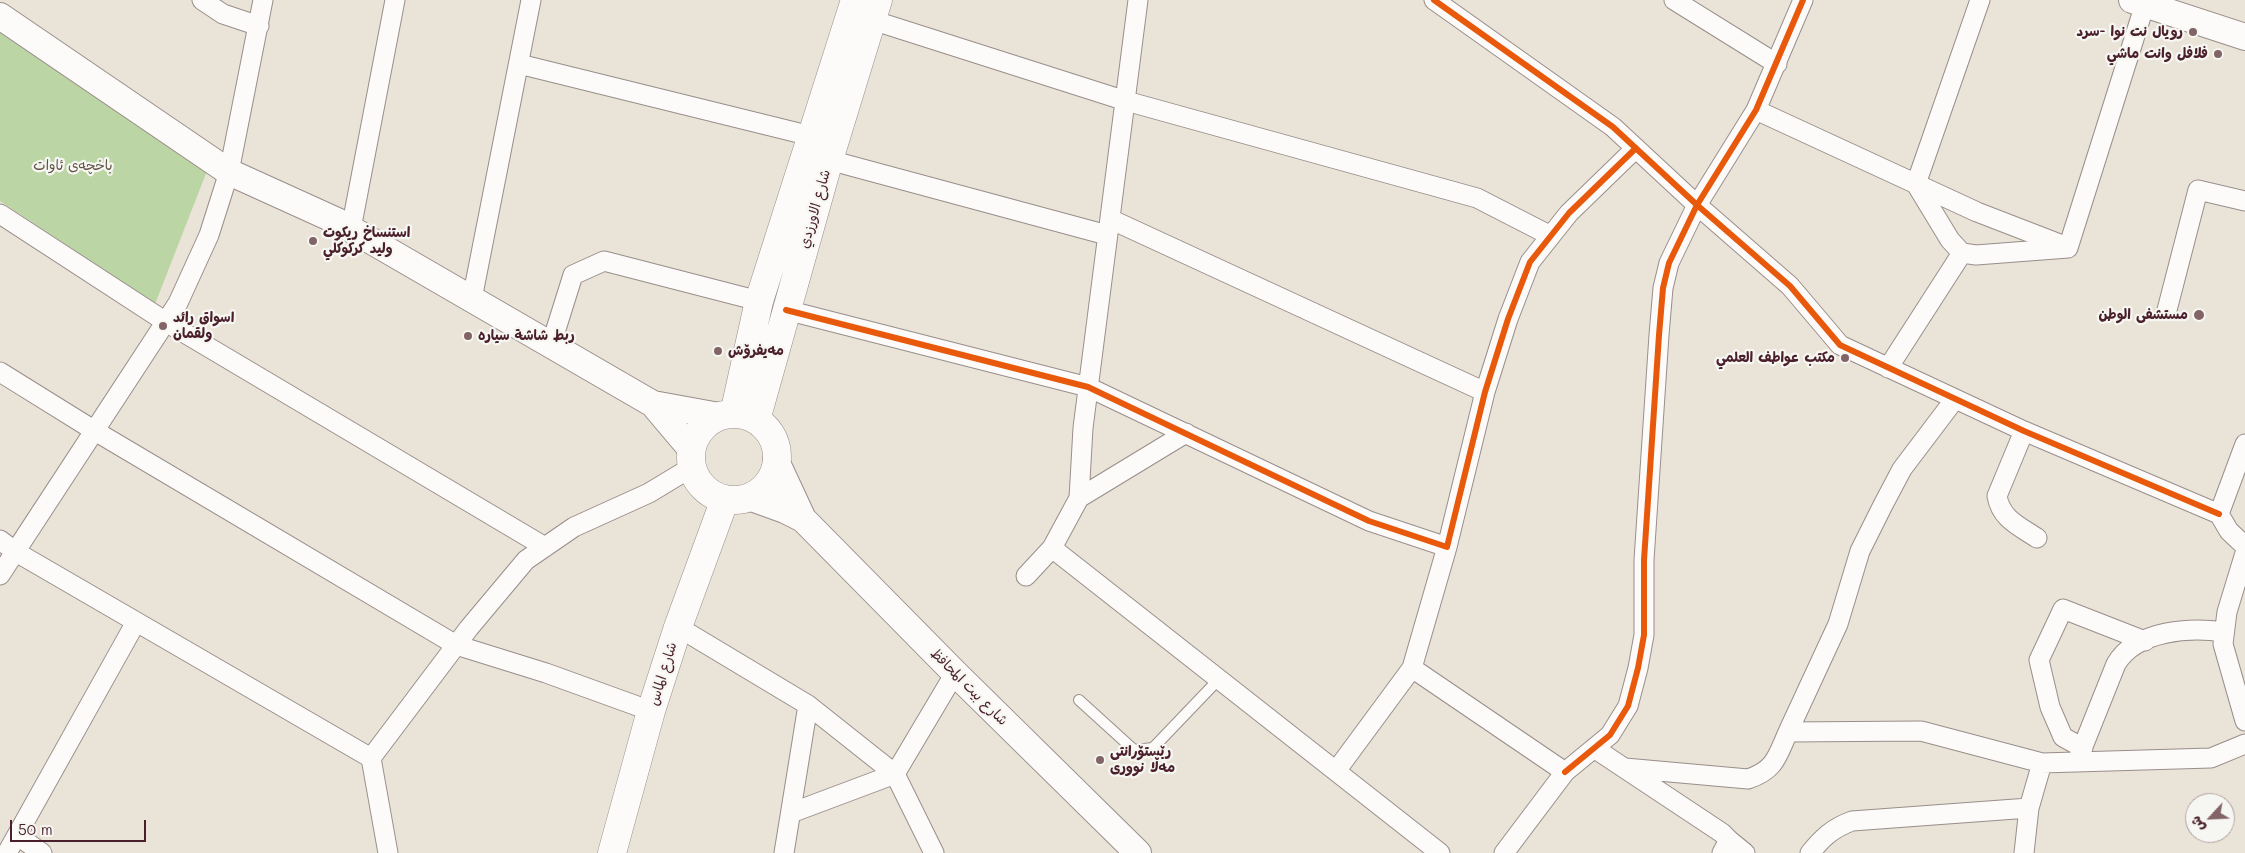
<!DOCTYPE html>
<meta charset="utf-8">
<style>
body{margin:0}
#map{position:relative;width:2245px;height:853px;overflow:hidden;background:#eae3d7;font-family:Mali,"Playpen Sans Arabic",sans-serif}
canvas{display:block}
.north{position:absolute;left:2185px;top:793px;width:50px;height:50px;box-sizing:border-box;background:#f6f6f2;border:1px solid #b1a0a2;border-radius:50%;rotate:245deg;font-size:14px;font-weight:700;line-height:20px;text-align:center;color:#4a1f2b}
.north::after{content:'';display:block;margin:auto;width:18px;height:22px;background:#826467;clip-path:polygon(50% 0,100% 100%,50% 72%,0 100%)}
.scale{position:absolute;left:10px;top:820px;width:136px;height:22px;box-sizing:border-box;border:2px solid #4a1f2b;border-top:0;padding-left:6px;font-size:15px;line-height:18px;white-space:nowrap;color:#4a1f2b;-webkit-text-stroke:4px #f6f6f2;paint-order:stroke}
</style>
<div id="map">
<canvas width="2245" height="853"></canvas>
<div class="north">ش</div>
<div class="scale">50 m</div>
</div>
<script>
const g = document.querySelector('canvas').getContext('2d');
g.lineJoin = 'round';
function paint(path, color) {
  g.fillStyle = color;
  g.fill(path, 'evenodd');
}
function strokePath(path, color, width, dash) {
  g.strokeStyle = color;
  g.lineWidth = width;
  g.lineCap = dash ? 'butt' : 'round';
  g.setLineDash(dash || []);
  g.stroke(path);
}
function drawText(font, color, halo, rows, align = 'center') {
  g.font = font + ' Mali,"Playpen Sans Arabic",sans-serif';
  g.lineWidth = 4.5;
  g.setLineDash([]);
  g.textBaseline = 'middle';
  g.strokeStyle = halo;
  g.fillStyle = color;
  for (const [text, x, y, turn = 0] of rows) {
    g.save();
    g.translate(x, y);
    g.rotate((+turn || 0) * Math.PI / 180);
    g.textAlign = isNaN(turn) ? turn : align;
    if (halo) g.strokeText(text, 0, 0);
    g.fillText(text, 0, 0);
    g.restore();
  }
}
paint(new Path2D(`
 M 0,33 L 207,171 L 155,304 L 0,201 Z`), '#bbd5a4');
const lane = new Path2D(`
 M 1079,700 L 1134,750 L 1153,748 L 1219,679`);
const street = new Path2D(`
 M 202,0 L 223,14 L 259,26
 M 1434,0 L 1613,127 L 1697,205 L 1790,286 L 1840,345 L 2024,431 L 2219,514
 M 1674,0 L 1777,64
 M 1980,0 L 1916,184 L 1950,240 L 1962,253 L 1976,255 L 2068,248
 M 872,20 L 1126,101 L 1477,198 L 1551,236
 M 519,64 L 811,136
 M 1756,110 L 1977,212 L 2065,246
 M 829,160 L 1107,235
 M 0,214 L 166,322 L 545,547
 M 1110,219 L 1485,392
 M 351,229 L 395,0
 M 2068,248 L 2145,4
 M 472,299 L 531,0
 M 786,310 L 1088,387 L 1369,521 L 1447,547 L 1485,392 L 1508,319 L 1530,262 L 1569,213 L 1636,148
 M 2167,310 L 2198,190 L 2245,201
 M 551,345 L 573,275 L 604,261 L 759,301
 M 1888,368 L 1962,253
 M 0,372 L 95,431 L 456,645 L 546,673 L 651,711
 M 2024,431 L 1997,496 C 2001,519 2019,526 2037,538
 M 2245,444 L 2219,514 L 2229,531 L 2245,546
 M 1079,498 L 1186,433
 M 0,540 L 16,552 L 371,758
 M 1052,548 L 1440,853
 M 2245,553 L 2227,612 L 2223,644 L 2245,721
 M 0,575 L 178,303 L 209,235 L 229,172 L 263,0
 M 1026,576 L 1052,548 L 1079,498 L 1083,428 L 1138,0
 M 678,627 L 808,705 L 895,774 L 934,853
 M 1412,668 L 1565,772 L 1504,853
 M 1788,732 L 1838,624 L 1860,551 L 1883,505 L 1902,469 L 1955,399
 M 1594,748 L 1722,833 L 1729,840 L 1722,853
 M 2083,748 L 2063,737 L 2050,707 L 2039,660 L 2063,609 L 2145,641
 M 2078,759 L 2116,664 C 2136,630 2190,627 2224,632
 M 1625,768 L 1748,779 C 1775,770 1777,757 1788,732 L 1921,731 L 2042,763
 M 1336,771 L 1412,668 L 1447,547
 M 1565,772 L 1610,735 L 1628,706 L 1638,668 L 1644,635 L 1644,560 L 1659,335 L 1663,288 L 1669,263 L 1697,205 L 1756,110 L 1803,0
 M 791,813 L 895,774 L 955,673
 M 18,836 L 42,853
 M 1729,840 L 1745,853
 M 7,853 L 136,622
 M 388,853 L 371,758 L 469,628 L 526,560 L 574,527 L 649,493 L 692,467
 M 784,853 L 808,705
 M 1810,853 C 1823,837 1833,828 1852,821 L 2029,808
 M 2024,853 L 2029,808 L 2042,763 L 2211,758 L 2245,744`);
const secondary = new Path2D(`
 M 2132,0 L 2245,37
 M 0,16 L 229,172 L 337,221 L 653,404 L 719,416
 M 653,404 L 691,449
 M 776,461 L 803,519
 M 749,497 L 785,510 L 803,519 L 955,673 L 1138,853`);
const primary = new Path2D(`
 M 734,414 L 759,301 L 855,0
 M691 457a43 43 0 1 1 86 0a43 43 0 1 1-86 0Z
 M 756,420 L 829,160 L 878,0
 M 612,853 L 651,711 L 678,627 L 725,499`);
strokePath(lane, '#998e8b', 12);
strokePath(street, '#998e8b', 21);
strokePath(secondary, '#998e8b', 28);
strokePath(primary, '#998e8b', 29);
strokePath(lane, '#fcfbf9', 10);
strokePath(street, '#fcfbf9', 19);
strokePath(secondary, '#fcfbf9', 26);
strokePath(primary, '#fcfbf9', 28);
strokePath(new Path2D(`
 M 1434,0 L 1613,127 L 1697,205 L 1790,286 L 1840,345 L 2024,431 L 2219,514
 M 786,310 L 1088,387 L 1369,521 L 1447,547 L 1485,392 L 1508,319 L 1530,262 L 1569,213 L 1636,148
 M 1565,772 L 1610,735 L 1628,706 L 1638,668 L 1644,635 L 1644,560 L 1659,335 L 1663,288 L 1669,263 L 1697,205 L 1756,110 L 1803,0`), '#e8590c', 6);
for (const [x, y, r, color] of [
 [2193,32,5,"#826467"],
 [2218,54,5,"#826467"],
 [313,241,5,"#826467"],
 [2199,315,6,"#826467"],
 [163,326,5,"#826467"],
 [468,336,5,"#826467"],
 [718,351,5,"#826467"],
 [1845,358,5,"#826467"],
 [1100,760,5,"#826467"]
]) {
  const dot = new Path2D();
  dot.arc(x, y, r, 0, 2 * Math.PI);
  g.fillStyle = color;
  g.fill(dot);
  strokePath(dot, '#f6f6f2', 2);
}
drawText('bold 14px', '#4a1f2b', '#f6f6f2', [
 ["رويال نت نوا -سرد",2183,32,"right"],
 ["فلافل وانت ماشي",2208,54,"right"],
 ["استنساخ ريكوت",323,233],
 ["وليد كركوكلي",323,249],
 ["مستشفى الوطن",2188,315,"right"],
 ["اسواق رائد",173,318],
 ["ولقمان",173,334],
 ["ربط شاشة سياره",478,336],
 ["مەیفرۆش",728,351],
 ["مكتب عواطف العلمي",1835,358,"right"],
 ["رێستۆرانتی",1110,752],
 ["مەڵا نووری",1110,768]
], 'left');
drawText('14px', '#605243', '#f6f6f2', [
 ["باخچەی ئاوات",73,166]
]);
drawText('14px', '#4a1f2b', '#f6f6f2', [
 ["شارع الاورزدي",815,209,-74],
 ["شارع الماس",663,674,-73],
 ["شارع بيت المحافظ",969,687,45]
]);
</script>
